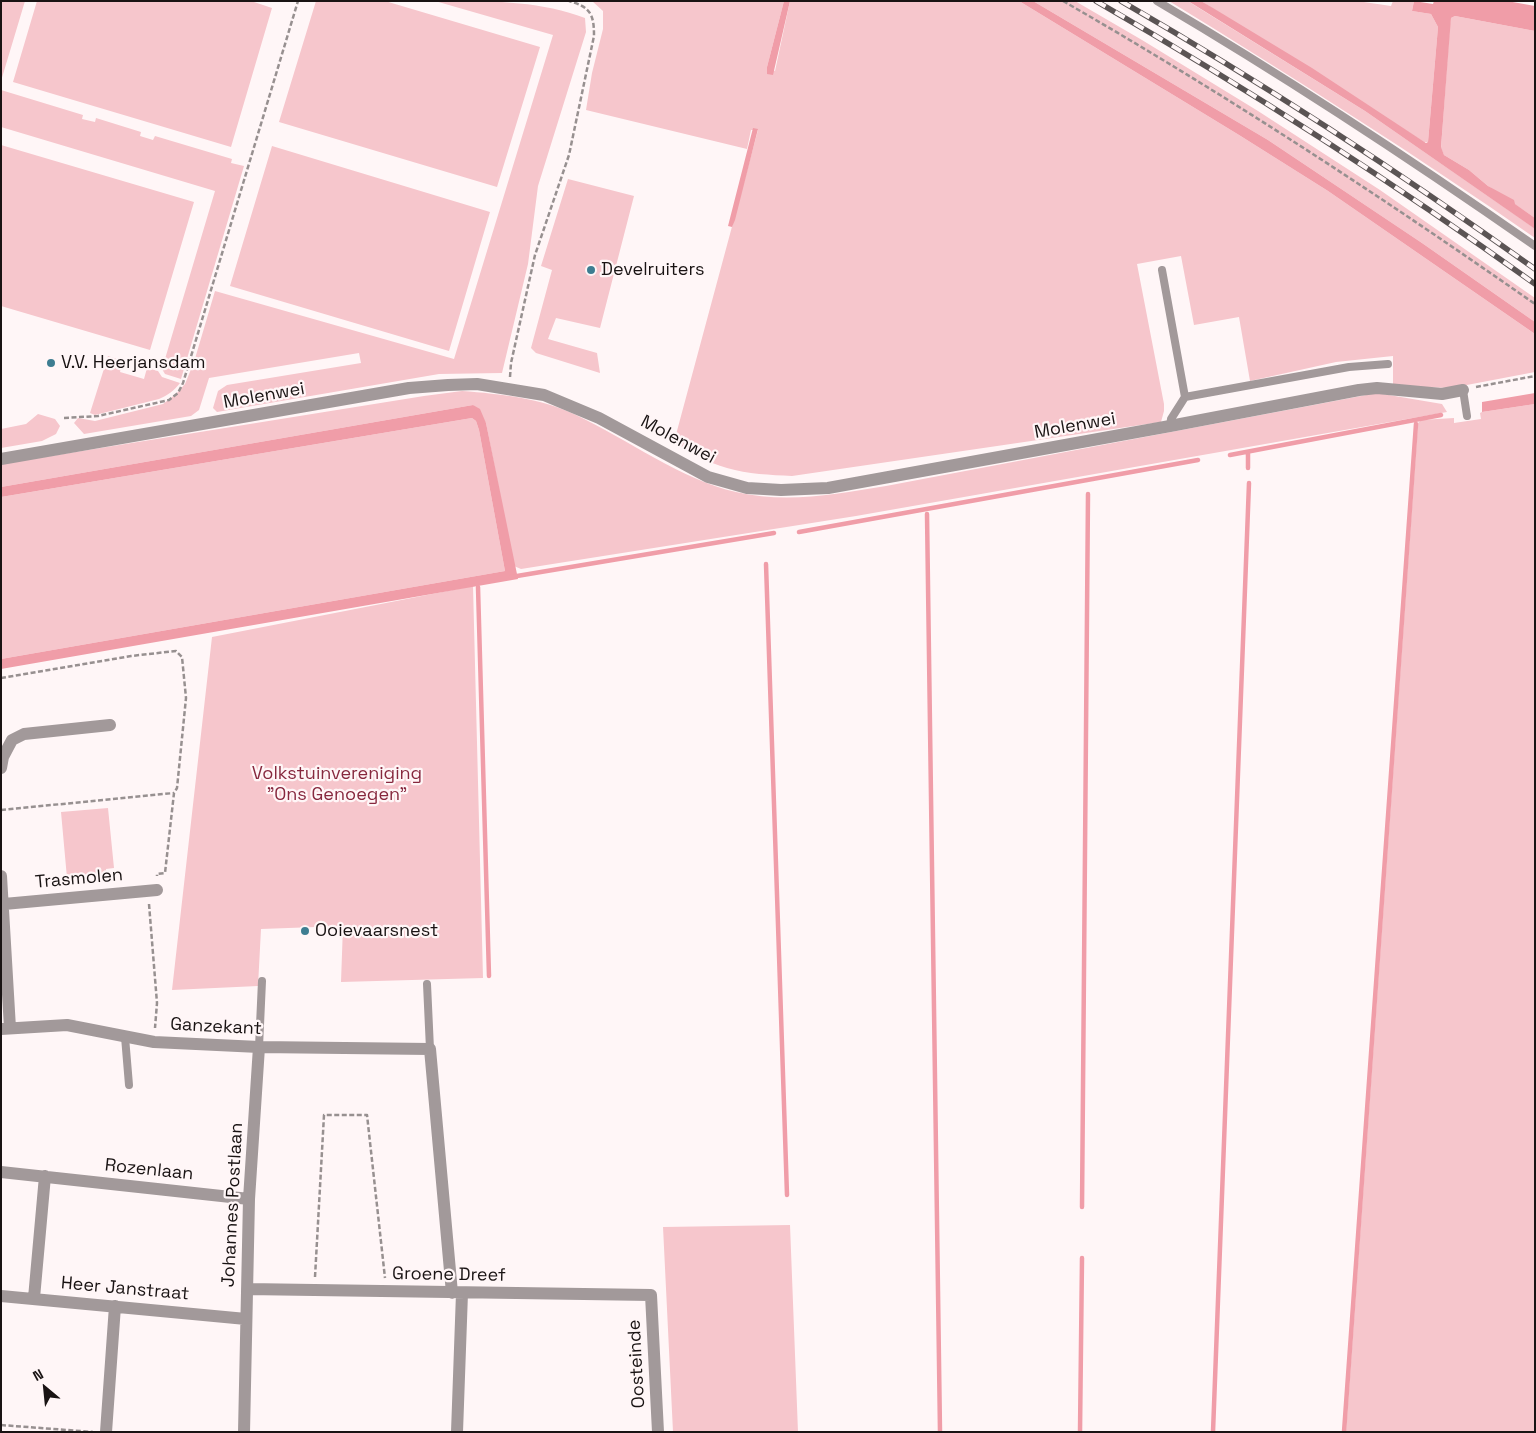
<!DOCTYPE html>
<style>
body{margin:0}
#map{position:relative;width:1536px;height:1433px;overflow:hidden;background:#fff6f7;font-family:"Space Grotesk",sans-serif}
canvas{display:block}
.frame{position:absolute;inset:0;border:2px solid #191313;pointer-events:none}
.north{position:absolute;left:20px;top:1363px;width:50px;height:50px;-webkit-text-stroke:4px #fff6f7;paint-order:stroke;rotate:332deg;font-size:14px;font-weight:700;line-height:20px;text-align:center;color:#191313}
.north::after{content:'';display:block;margin:auto;width:18px;height:22px;background:#191313;clip-path:polygon(50% 0,100% 100%,50% 72%,0 100%)}
</style>
<div id="map">
<canvas width="1536" height="1433"></canvas>
<div class="frame"></div>
<div class="north">N</div>
</div>
<script>
const g = document.querySelector('canvas').getContext('2d');
g.lineJoin = 'round';
function paint(path, color) {
  g.fillStyle = color;
  g.fill(path, 'evenodd');
}
function strokePath(path, color, width, dash) {
  g.strokeStyle = color;
  g.lineWidth = width;
  g.lineCap = dash ? 'butt' : 'round';
  g.setLineDash(dash || []);
  g.stroke(path);
}
function drawText(font, color, halo, rows, align = 'center') {
  g.font = font + ' "Space Grotesk",sans-serif';
  g.lineWidth = 4.5;
  g.setLineDash([]);
  g.textBaseline = 'middle';
  g.strokeStyle = halo;
  g.fillStyle = color;
  for (const [text, x, y, turn = 0] of rows) {
    g.save();
    g.translate(x, y);
    g.rotate((+turn || 0) * Math.PI / 180);
    g.textAlign = isNaN(turn) ? turn : align;
    if (halo) g.strokeText(text, 0, 0);
    g.fillText(text, 0, 0);
    g.restore();
  }
}
paint(new Path2D(`
 M 1,1 L 25,1 L 1,81 Z
 M 37,1 L 251,1 L 272,8 L 231,147 L 13,82 Z
 M 316,1 L 385,1 L 540,47 L 497,187 L 279,122 Z
 M 435,1 C 485,1 539,0 585,18 L 586,32 L 538,186 L 528,264 L 502,373 L 439,374 L 217,412 L 213,408 L 218,391 L 227,385 L 361,363 L 359,353 L 209,378 L 199,410 L 191,416 L 84,434 L 74,423 L 78,418 L 95,421 L 163,404 L 176,394 L 185,384 L 194,362 L 215,291 L 454,359 L 553,35 Z
 M 592,1 L 784,1 L 767,67 L 775,71 L 790,1 L 1019,1 L 1239,135 L 1328,191 L 1535,334 L 1535,372 L 1451,388 L 1420,387 L 1393,384 L 1393,356 L 1336,362 L 1250,381 L 1239,317 L 1194,325 L 1181,256 L 1137,264 L 1164,404 L 1164,411 L 1161,422 L 792,476 C 770,475 748,474 727,468 C 708,463 691,452 674,442 L 758,130 L 751,130 L 747,149 L 586,110 L 592,73 L 603,29 L 603,11 Z
 M 1033,1 L 1075,1 L 1142,40 L 1258,111 L 1380,190 L 1535,298 L 1535,322 L 1422,243 L 1268,140 Z
 M 1169,1 L 1188,1 L 1194,5 L 1365,111 L 1534,228 L 1535,238 C 1416,155 1293,77 1169,1 Z
 M 1201,1 L 1357,1 L 1391,6 L 1393,1 L 1414,1 L 1412,11 L 1431,14 L 1438,27 L 1428,142 L 1424,142 Z
 M 1455,16 L 1535,31 L 1535,218 L 1488,186 L 1469,170 L 1444,155 L 1441,148 L 1450,24 L 1451,18 Z
 M 1,90 L 83,115 L 82,119 L 95,122 L 96,118 L 141,132 L 140,136 L 153,140 L 155,136 L 232,159 L 231,163 L 244,166 L 181,379 L 165,374 L 162,369 L 215,191 L 1,127 Z
 M 1,145 L 194,202 L 150,350 L 1,306 Z
 M 272,146 L 490,212 L 449,351 L 230,286 Z
 M 568,179 L 634,196 L 600,328 L 556,318 L 548,339 L 597,353 L 600,373 L 536,353 L 531,348 L 552,270 L 541,266 Z
 M 108,356 L 123,361 L 120,372 L 144,379 L 147,368 L 158,371 L 162,377 L 180,383 C 174,391 168,395 159,399 L 95,415 L 90,413 Z
 M 462,391 C 501,394 541,398 576,415 C 627,439 682,480 736,492 C 787,504 836,494 886,486 L 1377,393 L 1442,404 L 1447,412 L 856,516 L 521,569 L 514,566 L 486,423 L 473,405 L 1,487 L 1,464 L 424,396 Z
 M 1535,404 L 1535,1432 L 1346,1432 L 1418,423 L 1421,420 L 1454,418 L 1454,423 L 1481,419 L 1480,413 L 1482,412 Z
 M 38,414 L 55,419 L 60,426 L 56,434 L 42,441 L 1,448 L 1,429 L 26,424 Z
 M 472,418 L 476,421 L 479,430 L 505,571 L 1,659 L 1,497 Z
 M 473,586 L 483,978 L 341,982 L 343,926 L 261,929 L 258,986 L 172,990 L 212,637 Z
 M 108,808 L 114,868 L 106,869 L 106,874 L 67,878 L 61,812 Z
 M 790,1225 L 798,1432 L 673,1432 L 663,1227 Z`), '#f6c6cc');
paint(new Path2D(`
 M 784,1 L 790,1 L 773,75 L 767,74 L 767,67 Z
 M 1019,1 L 1033,1 L 1268,140 L 1422,243 L 1535,322 L 1535,334 L 1328,191 L 1239,135 Z
 M 1188,1 L 1201,1 L 1213,8 L 1312,68 L 1426,143 L 1428,142 L 1438,27 L 1431,14 L 1412,11 L 1414,1 L 1433,4 L 1434,1 L 1507,1 L 1535,6 L 1535,31 L 1455,16 L 1451,18 L 1441,147 L 1444,155 L 1469,170 L 1488,186 L 1514,200 L 1515,204 L 1535,218 L 1535,229 L 1365,111 Z
 M 753,128 L 758,129 L 735,220 L 732,227 L 728,226 Z
 M 1535,393 L 1535,404 L 1482,412 L 1482,402 Z
 M 473,405 L 480,409 L 486,423 L 518,579 L 1,669 L 1,659 L 505,571 L 479,430 L 476,421 L 472,418 L 1,497 L 1,487 Z`), '#f09da8');
strokePath(new Path2D(`
 M 1248,452 L 1248,468
 M 1230,455 L 1441,415
 M 927,514 L 940,1432
 M 799,532 L 1198,460
 M 766,564 L 787,1195
 M 511,577 L 774,533
 M 478,587 L 489,976
 M 1082,1207 L 1088,494
 M 1080,1432 L 1082,1258
 M 1213,1432 L 1249,483
 M 1344,1432 L 1416,424`), '#f09da8', 4.5);
strokePath(new Path2D(`
 M 1063,1 C 1225,94 1382,197 1535,304
 M 510,377 L 511,363 L 535,255 L 569,155 L 594,36 C 594,15 591,7 569,1
 M 1476,387 L 1535,376
 M 64,418 L 98,416 L 169,400 L 178,393 L 183,383 L 298,1
 M 1,678 L 131,656 L 176,651 L 182,657 L 186,698 L 177,788 L 174,793 L 165,873 L 157,874 L 157,876
 M 1,810 L 174,793
 M 149,904 L 157,1003 L 155,1028
 M 315,1277 L 324,1115 L 367,1115 L 385,1278
 M 1,1425 L 93,1432`), '#979090', 2.5, [5, 2.5]);
strokePath(new Path2D(`
 M 1157,1 C 1286,77 1412,160 1535,246
 M 1162,270 L 1185,397 L 1171,419 L 1170,426
 M 1463,390 L 1467,416
 M 1185,397 L 1349,367 L 1388,364
 M 427,984 L 430,1049
 M 125,1037 L 129,1085
 M 259,1047 L 262,981`), '#a2999a', 8);
strokePath(new Path2D(`
 M 1,459 L 409,388 L 448,385 L 477,384 L 544,395 L 599,418 L 708,477 L 747,488 L 781,490 L 828,488 L 1170,426 L 1359,390 L 1377,388 L 1442,394 L 1463,390
 M 1,768 L 3,757 L 12,740 L 24,734 L 110,725
 M 1,876 L 10,1028
 M 4,904 L 157,890
 M 1,1029 L 67,1025 L 154,1042 L 259,1047 L 430,1049 L 452,1293
 M 1,1172 L 249,1199
 M 247,1289 L 651,1295 L 658,1432
 M 1,1296 L 246,1319
 M 34,1298 L 45,1176
 M 106,1432 L 115,1306
 M 244,1432 L 249,1199 L 259,1047
 M 457,1432 L 462,1293`), '#a2999a', 12);
const rail = new Path2D(`
 M 1096,1 C 1247,88 1393,182 1535,284
 M 1121,1 C 1263,83 1401,173 1535,269`);
strokePath(rail, '#5b5454', 5.5);
strokePath(rail, '#fff6f7', 4, [11]);
for (const [x, y, r, color] of [
 [591,270,5,"#3e7d91"],
 [51,363,5,"#3e7d91"],
 [305,931,5,"#3e7d91"]
]) {
  const dot = new Path2D();
  dot.arc(x, y, r, 0, 2 * Math.PI);
  g.fillStyle = color;
  g.fill(dot);
  strokePath(dot, '#fff6f7', 2);
}
drawText('18px', '#191313', '#fff6f7', [
 ["Develruiters",601,270],
 ["V.V. Heerjansdam",61,363],
 ["Ooievaarsnest",315,931]
], 'left');
drawText('18px', '#191313', '#fff6f7', [
 ["Molenwei",264,396,-10],
 ["Molenwei",1075,426,-10],
 ["Molenwei",678,440,28],
 ["Trasmolen",79,879,-5],
 ["Ganzekant",216,1027,3],
 ["Rozenlaan",149,1170,6],
 ["Johannes Postlaan",233,1205,-87],
 ["Groene Dreef",449,1275,1],
 ["Heer Janstraat",125,1289,5],
 ["Oosteinde",637,1364,-93]
]);
drawText('18px', '#87283e', '#fff6f7', [
 ["Volkstuinvereniging",337,774],
 ["\"Ons Genoegen\"",337,795]
]);
</script>
